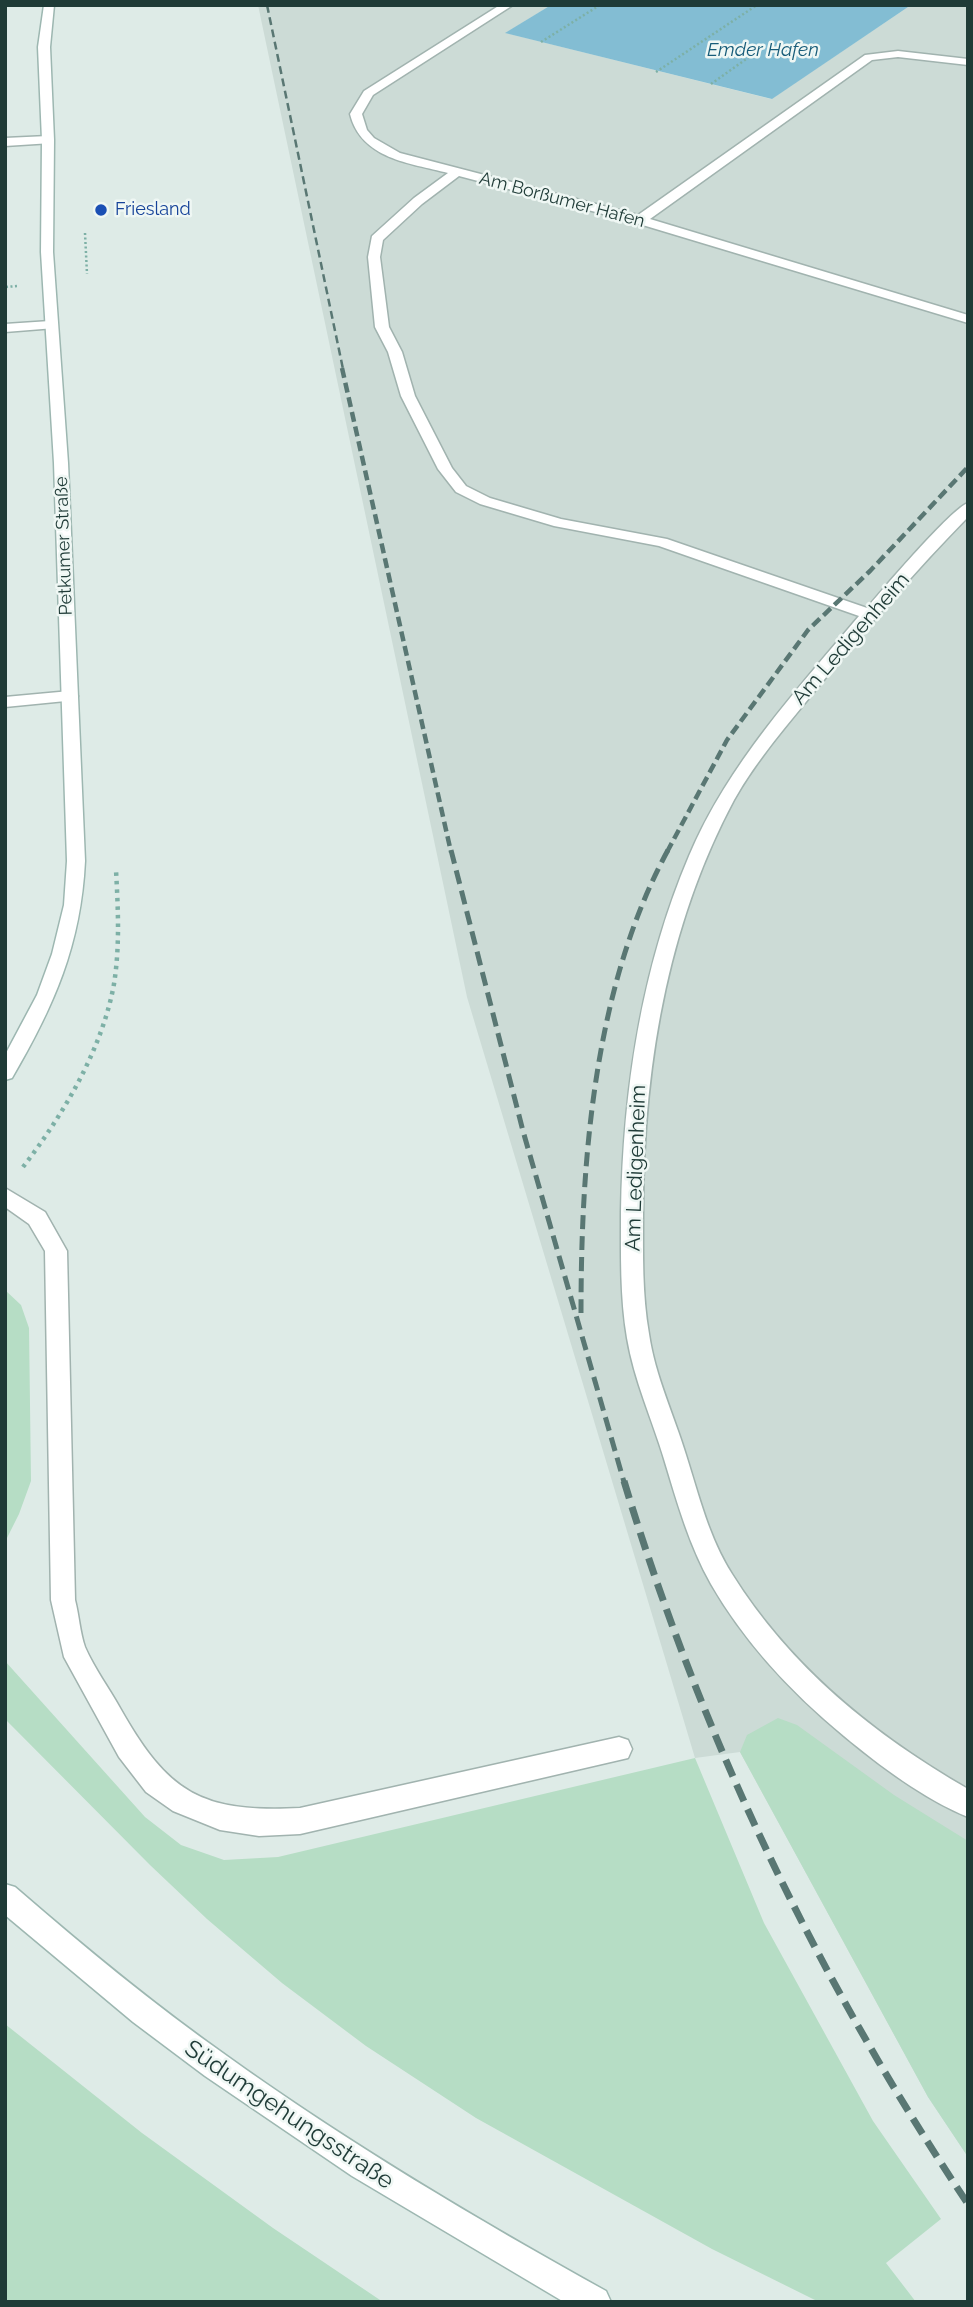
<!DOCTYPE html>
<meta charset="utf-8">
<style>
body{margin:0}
#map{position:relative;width:973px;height:2307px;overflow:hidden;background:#deebe7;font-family:Raleway,sans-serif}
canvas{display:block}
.frame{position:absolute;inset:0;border:7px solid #1f3b37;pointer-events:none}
</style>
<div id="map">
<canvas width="973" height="2307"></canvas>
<div class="frame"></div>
</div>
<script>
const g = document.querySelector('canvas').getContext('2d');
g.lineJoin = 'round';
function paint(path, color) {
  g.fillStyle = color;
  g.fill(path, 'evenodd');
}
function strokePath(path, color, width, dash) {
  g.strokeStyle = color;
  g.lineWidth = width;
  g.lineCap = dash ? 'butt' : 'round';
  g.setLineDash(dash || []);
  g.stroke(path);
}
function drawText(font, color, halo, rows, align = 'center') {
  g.font = font + ' Raleway,sans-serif';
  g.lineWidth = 5;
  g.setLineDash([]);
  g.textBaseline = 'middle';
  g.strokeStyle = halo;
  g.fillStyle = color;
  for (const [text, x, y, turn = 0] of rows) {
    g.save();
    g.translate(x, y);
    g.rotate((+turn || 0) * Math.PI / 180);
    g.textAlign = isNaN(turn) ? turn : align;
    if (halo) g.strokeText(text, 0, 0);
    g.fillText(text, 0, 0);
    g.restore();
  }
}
paint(new Path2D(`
 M 258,5 L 551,5 L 506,33 L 771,99 L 911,5 L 968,5 L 968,2157 L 928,2097 L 740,1752 L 695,1758 L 467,997 Z`), '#ccdbd6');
paint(new Path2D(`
 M 5,1290 L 21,1305 L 29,1328 L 31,1481 L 19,1514 L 5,1542 Z
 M 5,1661 L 145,1817 L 181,1845 L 224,1860 L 278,1857 L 695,1758 L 764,1923 L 873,2121 L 941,2219 L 886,2263 L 916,2302 L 819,2302 L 712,2249 L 476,2118 L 366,2046 L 282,1983 L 207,1919 L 150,1865 L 5,1719 Z
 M 778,1718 L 797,1725 L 894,1795 L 968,1841 L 968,2157 L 928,2097 L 740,1752 L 747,1735 Z
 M 5,2024 L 142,2133 L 273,2228 L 383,2302 L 5,2302 Z`), '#b6ddc5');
paint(new Path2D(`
 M 551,5 L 911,5 L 772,99 L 505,33 Z`), '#83bdd3');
const lane = new Path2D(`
 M 500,5 L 513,5 L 373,95 L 362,114 L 367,130 L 374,138 L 400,153 L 638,215 L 865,55 L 898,51 L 968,59 L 968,65 L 898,57 L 872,60 L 650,219 L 968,315 L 968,323 L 626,220 L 459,176 L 422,204 L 383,240 L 380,257 L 389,327 L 402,352 L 415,396 L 452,468 L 466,486 L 490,498 L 561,519 L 667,539 L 867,608 C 882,590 952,508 968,503 L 968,517 C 915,571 866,628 819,686 C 789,723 757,759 734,800 C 666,927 643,1072 643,1214 C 643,1254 642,1294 649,1334 C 655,1376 674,1415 686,1455 C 699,1496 709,1538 732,1574 C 790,1667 874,1735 968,1789 L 968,1817 C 924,1799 880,1766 844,1736 C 792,1693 745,1643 711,1584 C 689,1545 677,1502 664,1459 C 652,1419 634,1380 627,1338 C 620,1297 621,1254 621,1212 C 623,1090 641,969 689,856 C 728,764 796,691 859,616 L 659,546 L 554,526 L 480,504 L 456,492 L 438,469 L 401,396 L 388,352 L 375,327 L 368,257 L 372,236 L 414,198 L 448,173 C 410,163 361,159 350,114 L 364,91 Z
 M 5,1188 L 45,1212 L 67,1251 L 75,1600 C 79,1615 80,1633 85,1647 C 94,1668 109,1688 120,1708 C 168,1793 201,1813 300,1808 L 619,1737 L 628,1740 L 632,1749 L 628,1758 L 300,1834 L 259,1836 L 220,1830 L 173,1811 L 146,1792 L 119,1757 L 64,1657 L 51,1600 L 45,1251 L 29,1224 L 5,1207 Z`);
const street = new Path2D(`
 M 48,136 L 52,137 L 52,143 L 5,146 L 5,138 Z
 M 50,321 L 57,325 L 55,328 L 5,332 L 5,324 Z
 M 70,691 L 78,696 L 76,700 L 5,707 L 5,697 Z`);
const secondary = new Path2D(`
 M 44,5 L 54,5 L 50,47 L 54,140 L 53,252 L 68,463 L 85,861 C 81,945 54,1006 12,1078 L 5,1080 L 5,1055 L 37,995 L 52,954 L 64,905 L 67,861 L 54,463 L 41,252 L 42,140 L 38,47 Z
 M 5,1884 L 15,1887 C 83,1946 153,2004 227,2056 C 348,2143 476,2219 606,2291 L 611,2302 L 564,2302 L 352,2176 L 205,2076 L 133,2022 L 5,1915 Z`);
strokePath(lane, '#a1b3af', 3);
strokePath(street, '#a1b3af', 3);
strokePath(secondary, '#9db7b1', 3);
strokePath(new Path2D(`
 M 541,42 L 600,5
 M 656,72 L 757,5
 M 711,84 L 759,50
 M 85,233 L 87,274
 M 6,287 L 17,286`), '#7db0a6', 2.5, [2, 2.5]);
strokePath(new Path2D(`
 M 23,1167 C 63,1115 102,1050 114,984 C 120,946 118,908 116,870`), '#7db0a6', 4.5, [3.5, 5]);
paint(lane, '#fff');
paint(street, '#fff');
paint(secondary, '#fff');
strokePath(new Path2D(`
 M 267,5 L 343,369`), '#597773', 2.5, [8, 4.5]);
strokePath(new Path2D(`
 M 342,368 L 451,852
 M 667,852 L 727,740 L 808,630 L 870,571 L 968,467`), '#597773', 4.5, [10, 5]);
strokePath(new Path2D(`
 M 451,850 L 523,1131 L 624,1482
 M 581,1313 C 581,1160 594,986 668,850`), '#597773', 5, [14, 7]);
strokePath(new Path2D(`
 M 624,1481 C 702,1739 818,1980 968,2204`), '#597773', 7, [18, 9]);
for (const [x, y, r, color] of [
 [101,210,7,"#1a4fb4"]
]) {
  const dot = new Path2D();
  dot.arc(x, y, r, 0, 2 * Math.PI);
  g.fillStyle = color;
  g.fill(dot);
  strokePath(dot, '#eff7f4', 2.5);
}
drawText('18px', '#1f3b37', '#eff7f4', [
 ["Am Borßumer Hafen",562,200,15],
 ["Petkumer Straße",64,546,-92]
]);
drawText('18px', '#164399', '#eff7f4', [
 ["Friesland",115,210]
], 'left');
drawText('italic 19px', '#175c79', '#eff7f4', [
 ["Emder Hafen",763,50]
]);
drawText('21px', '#1f3b37', '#eff7f4', [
 ["Am Ledigenheim",851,639,-49],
 ["Am Ledigenheim",636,1168,-88]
]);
drawText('24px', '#1f3b37', '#eff7f4', [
 ["Südumgehungsstraße",289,2115,34]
]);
</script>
